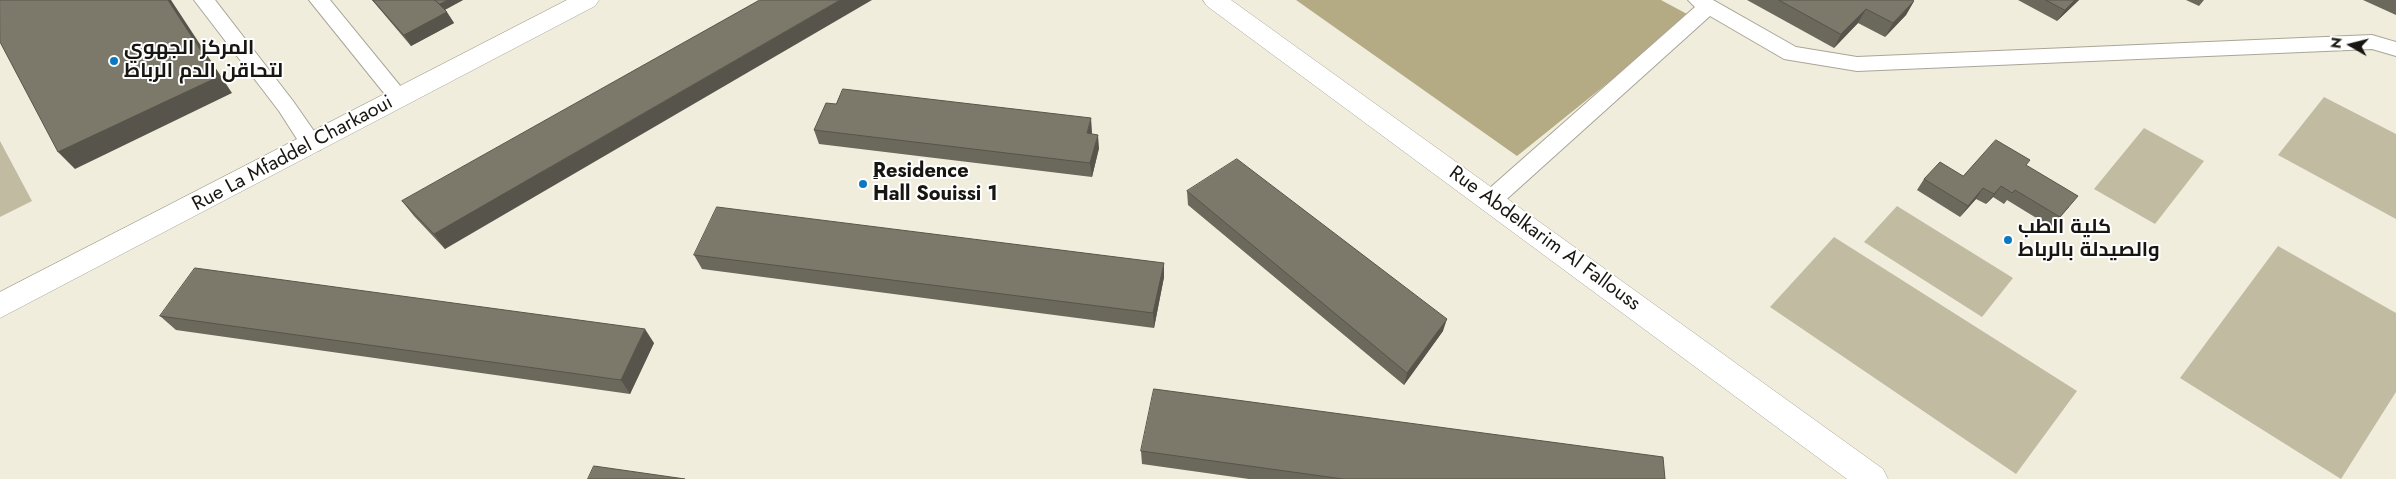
<!DOCTYPE html>
<meta charset="utf-8">
<style>
body{margin:0}
#map{position:relative;width:2396px;height:479px;overflow:hidden;background:#f1eddd;font-family:Jost,sans-serif}
canvas{display:block}
.north{position:absolute;left:2326px;top:20px;width:50px;height:50px;-webkit-text-stroke:4px #fff;paint-order:stroke;rotate:278deg;font-size:14px;font-weight:700;line-height:20px;text-align:center;color:#181611}
.north::after{content:'';display:block;margin:auto;width:18px;height:22px;background:#181611;clip-path:polygon(50% 0,100% 100%,50% 72%,0 100%)}
</style>
<div id="map">
<canvas width="2396" height="479"></canvas>
<div class="north">N</div>
</div>
<script>
const g = document.querySelector('canvas').getContext('2d');
g.lineJoin = 'round';
function paint(path, color) {
  g.fillStyle = color;
  g.fill(path, 'evenodd');
}
function strokePath(path, color, width, dash) {
  g.strokeStyle = color;
  g.lineWidth = width;
  g.lineCap = dash ? 'butt' : 'round';
  g.setLineDash(dash || []);
  g.stroke(path);
}
function drawText(font, color, halo, rows, align = 'center') {
  g.font = font + ' Jost,Cairo,sans-serif';
  g.lineWidth = 4;
  g.setLineDash([]);
  g.textBaseline = 'middle';
  g.strokeStyle = halo;
  g.fillStyle = color;
  for (const [text, x, y, turn = 0] of rows) {
    g.save();
    g.translate(x, y);
    g.rotate((+turn || 0) * Math.PI / 180);
    g.textAlign = isNaN(turn) ? turn : align;
    if (halo) g.strokeText(text, 0, 0);
    g.fillText(text, 0, 0);
    g.restore();
  }
}
paint(new Path2D(`
 M 2324,97 L 2396,134 L 2396,219 L 2278,155 Z
 M 2144,128 L 2204,161 L 2155,224 L 2094,189 Z
 M 0,141 L 32,201 L 0,217 Z
 M 1897,206 L 2013,278 L 1982,317 L 1864,242 Z
 M 1834,237 L 2077,391 L 2016,474 L 1770,307 Z
 M 2278,246 L 2396,313 L 2396,392 L 2341,479 L 2180,378 Z`), '#c1bba1');
paint(new Path2D(`
 M 1296,0 L 1661,0 L 1687,14 L 1650,49 L 1517,156 Z`), '#b4ab84');
const service = new Path2D(`
 M 194,0 L 215,0 L 293,101 L 323,144 L 320,150 L 312,152 L 304,150 L 279,111 Z
 M 309,0 L 330,0 L 406,93 L 409,98 L 406,103 L 399,106 L 392,103 Z
 M 1688,0 L 1713,0 L 1796,47 L 1857,57 L 2372,35 L 2396,42 L 2396,56 L 2372,49 L 1857,71 L 1784,59 L 1710,16 L 1499,206 L 1491,209 L 1483,206 L 1480,200 L 1483,194 L 1695,7 Z`);
const minor = new Path2D(`
 M 567,0 L 599,0 L 595,6 L 0,318 L 0,292 Z
 M 1203,0 L 1231,0 L 1883,469 L 1888,479 L 1847,479 L 1207,6 Z`);
strokePath(service, '#a9a697', 2);
strokePath(minor, '#a9a697', 1);
paint(service, '#fff');
paint(minor, '#fff');
paint(new Path2D(`
 M 372,0 L 463,0 L 445,10 L 454,23 L 411,46 Z
 M 760,0 L 445,249 L 414,216 L 402,201 Z
 M 1747,0 L 1912,0 L 1914,1 L 1906,15 L 1885,37 L 1858,23 L 1834,48 Z
 M 2018,0 L 2079,0 L 2057,21 Z
 M 2186,0 L 2204,0 L 2199,6 Z
 M 2363,0 L 2396,0 L 2396,15 Z
 M 814,130 L 1092,132 L 1091,134 L 1099,148 L 1092,177 L 819,144 Z
 M 2026,166 L 2069,207 L 2051,227 L 2007,200 L 2004,204 L 1993,197 L 1986,204 L 1976,199 L 1960,217 L 1917,190 L 1924,179 L 1963,176 Z
 M 1187,191 L 1443,331 L 1404,385 L 1188,205 Z
 M 694,255 L 1164,277 L 1154,328 L 702,269 Z
 M 160,316 L 654,343 L 630,394 L 176,330 Z
 M 1141,451 L 1665,479 L 1249,479 L 1142,464 Z`), '#6b685c');
paint(new Path2D(`
 M 168,0 L 171,0 L 232,93 L 75,169 L 58,152 Z
 M 448,0 L 463,0 L 442,11 L 438,5 Z
 M 840,0 L 872,0 L 445,249 L 434,234 Z
 M 2075,0 L 2079,0 L 2057,21 L 2065,10 Z
 M 1914,1 L 1906,15 L 1885,37 L 1893,23 Z
 M 1866,9 L 1858,23 L 1834,48 L 1841,34 Z
 M 447,12 L 454,23 L 411,46 L 404,35 Z
 M 1091,118 L 1092,132 L 1088,147 L 1087,133 Z
 M 1098,135 L 1099,148 L 1092,177 L 1090,163 Z
 M 2001,186 L 1993,197 L 1986,204 L 1994,194 Z
 M 1983,188 L 1976,199 L 1960,217 L 1968,206 Z
 M 1164,263 L 1164,277 L 1154,328 L 1153,313 Z
 M 1447,319 L 1443,331 L 1404,385 L 1407,373 Z
 M 645,329 L 654,343 L 630,394 L 621,380 Z`), '#57554b');
const building = new Path2D(`
 M 0,0 L 168,0 L 218,77 L 58,152 L 0,42 Z
 M 373,0 L 435,0 L 447,12 L 404,35 Z
 M 435,0 L 448,0 L 440,4 Z
 M 760,0 L 840,0 L 434,234 L 402,201 Z
 M 1779,0 L 1912,0 L 1914,1 L 1893,23 L 1866,9 L 1841,34 Z
 M 2046,0 L 2075,0 L 2065,10 Z
 M 843,89 L 1091,118 L 1087,133 L 1098,135 L 1090,163 L 814,130 L 826,103 L 836,104 Z
 M 1996,140 L 2030,160 L 2026,165 L 2078,196 L 2060,217 L 2015,190 L 2012,193 L 2001,186 L 1994,194 L 1983,188 L 1968,206 L 1924,179 L 1940,162 L 1963,176 Z
 M 1237,159 L 1447,319 L 1407,373 L 1187,191 Z
 M 717,207 L 1164,263 L 1153,313 L 694,255 Z
 M 195,268 L 645,329 L 621,380 L 160,316 Z
 M 1154,389 L 1663,457 L 1665,479 L 1343,479 L 1141,451 Z
 M 594,466 L 685,479 L 588,479 Z`);
paint(building, '#7c796b');
strokePath(building, '#57554b', 1);
for (const [x, y, r, color] of [
 [114,61,5,"#0e77c2"],
 [863,184,5,"#0e77c2"],
 [2008,240,5,"#0e77c2"]
]) {
  const dot = new Path2D();
  dot.arc(x, y, r, 0, 2 * Math.PI);
  g.fillStyle = color;
  g.fill(dot);
  strokePath(dot, '#fff', 2);
}
drawText('bold 20px', '#181611', '#fff', [
 ["المركز الجهوي",124,49],
 ["لتحاقن الدم الرباط",124,72],
 ["ٍResidence",873,172],
 ["Hall Souissi 1",873,195],
 ["كلية الطب",2018,228],
 ["والصيدلة بالرباط",2018,251]
], 'left');
drawText('20px', '#181611', '#fff', [
 ["Rue La Mfaddel Charkaoui",293,154,-28],
 ["Rue Abdelkarim Al Fallouss",1544,239,36]
]);
</script>
